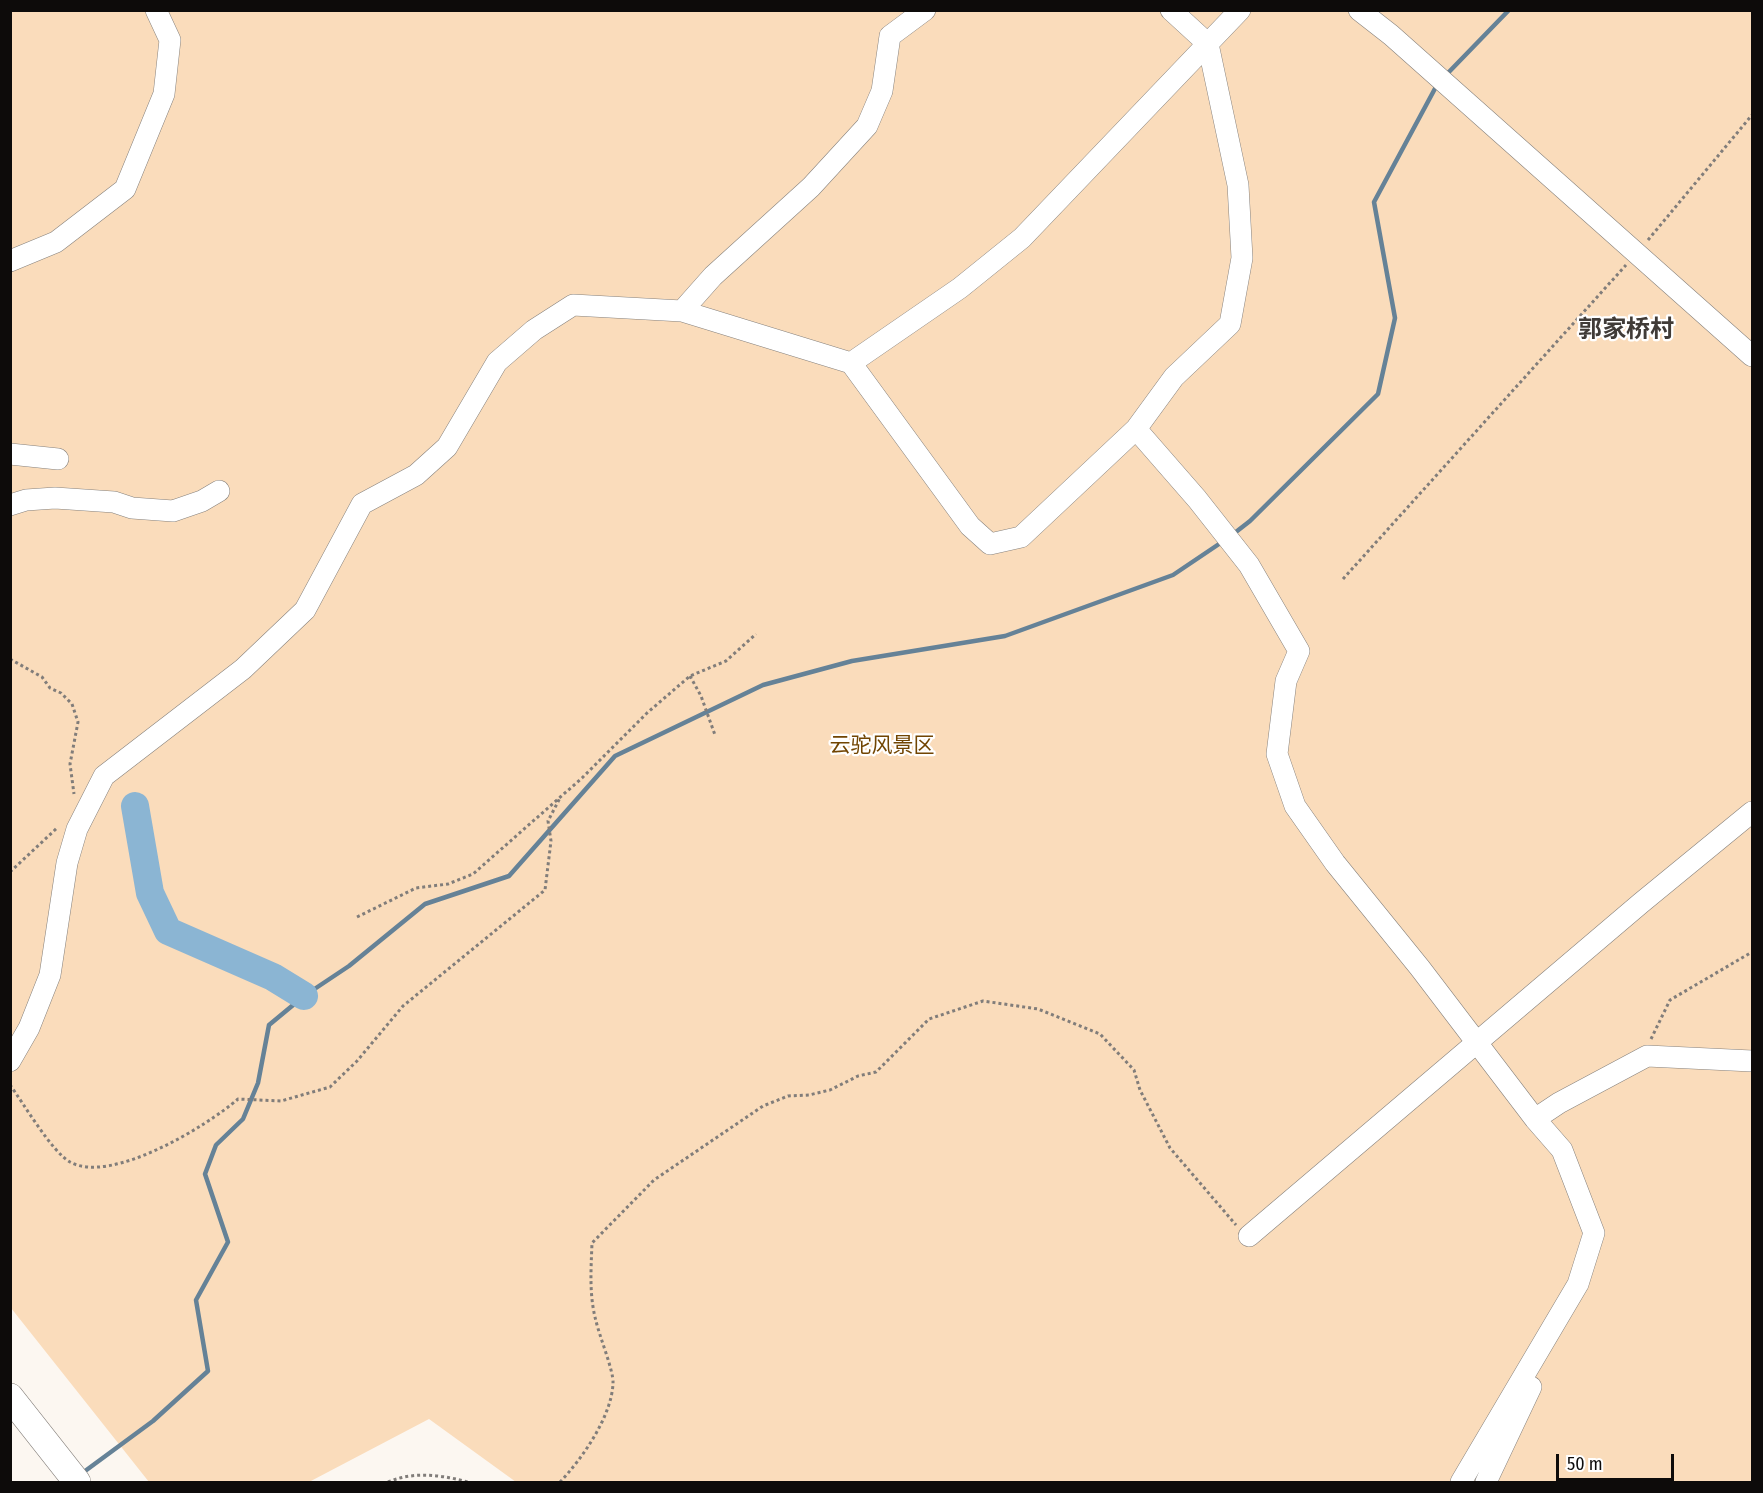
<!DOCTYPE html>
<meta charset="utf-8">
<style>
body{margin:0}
#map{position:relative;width:1763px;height:1493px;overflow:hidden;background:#fcf7f1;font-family:"Fira Sans Condensed",sans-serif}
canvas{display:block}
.frame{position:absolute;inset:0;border:12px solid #0d0b0a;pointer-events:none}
.scale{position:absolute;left:1556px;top:1454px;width:118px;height:27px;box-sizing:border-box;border:3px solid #0d0b0a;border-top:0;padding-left:8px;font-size:18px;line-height:21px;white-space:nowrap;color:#0d0b0a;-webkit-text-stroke:4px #fff;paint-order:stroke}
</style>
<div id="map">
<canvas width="1763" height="1493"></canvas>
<div class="frame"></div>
<div class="scale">50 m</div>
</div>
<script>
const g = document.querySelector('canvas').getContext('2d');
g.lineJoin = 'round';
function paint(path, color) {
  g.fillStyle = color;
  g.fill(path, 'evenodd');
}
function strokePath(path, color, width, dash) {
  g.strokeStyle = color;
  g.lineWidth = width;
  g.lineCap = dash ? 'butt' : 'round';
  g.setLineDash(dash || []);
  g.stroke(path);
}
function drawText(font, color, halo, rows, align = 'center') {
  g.font = font + ' "Fira Sans Condensed","Noto Sans SC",sans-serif';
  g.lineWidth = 4.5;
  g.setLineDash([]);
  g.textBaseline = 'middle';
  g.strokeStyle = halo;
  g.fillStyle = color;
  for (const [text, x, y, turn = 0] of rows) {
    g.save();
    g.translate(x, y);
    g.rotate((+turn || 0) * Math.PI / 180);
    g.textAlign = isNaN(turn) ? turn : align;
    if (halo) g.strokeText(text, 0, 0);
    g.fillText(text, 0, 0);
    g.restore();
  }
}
paint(new Path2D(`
 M 11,11 L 1752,11 L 1752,1482 L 516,1482 L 429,1419 L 309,1482 L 149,1482 L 11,1308 Z`), '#fadcbb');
strokePath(new Path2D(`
 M 1446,75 L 1509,10
 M 1232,535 L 1250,521 L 1378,394 L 1395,318 L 1374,202 L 1438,83
 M 81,1474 L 153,1421 L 208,1371 L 196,1300 L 228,1242 L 205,1174 L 216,1145 L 243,1119 L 258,1083 L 269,1025 L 304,996 L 349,966 L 425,904 L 509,876 L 615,756 L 763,685 L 852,661 L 1005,636 L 1173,575 L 1222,542`), '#658297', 4.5);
strokePath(new Path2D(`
 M 135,806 L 150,893 L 168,931 L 273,977 L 304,996`), '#8bb5d3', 28);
const minor = new Path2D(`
 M 1359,10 L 1391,35 L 1752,356
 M 10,261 L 56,242 L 125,189 L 164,94 L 170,40 L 156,10
 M 682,311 L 713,276 L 811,187 L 867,126 L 882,91 L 890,36 L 925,10
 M 851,363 L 970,526 L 990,544 L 1021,537 L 1136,429 L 1197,499 L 1249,565 L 1299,651 L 1286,681 L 1277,754 L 1295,806 L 1335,863 L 1420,968 L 1535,1119 L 1562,1150 L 1594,1233 L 1578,1284 L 1461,1482
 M 1136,429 L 1174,377 L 1230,324 L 1242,258 L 1238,185 L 1208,44 L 1171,10
 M 10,454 L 58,459
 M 10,505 L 26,500 L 55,498 L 114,502 L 132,508 L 173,511 L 202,501 L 219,491
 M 10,1061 L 29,1028 L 50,975 L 67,863 L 77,829 L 104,776 L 243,669 L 305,610 L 362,504 L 416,475 L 447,447 L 497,362 L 534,330 L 573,305 L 682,311 L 851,363 L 960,288 L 1022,238 L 1240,10
 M 1535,1119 L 1559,1103 L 1647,1056 L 1752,1061
 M 1249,1236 L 1641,903 L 1752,812
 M 1486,1482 L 1531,1387`);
const major = new Path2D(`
 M 10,1397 L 77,1482`);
strokePath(minor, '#87827d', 22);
strokePath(major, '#87827d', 28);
strokePath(new Path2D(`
 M 1648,240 L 1752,115
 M 1343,579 L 1626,265
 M 10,659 L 42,677 L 50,688 L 61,693 L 72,704 L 78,722 L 70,764 L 74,794
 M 690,676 L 701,696 L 715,735
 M 10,872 L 57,828
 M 357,917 L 416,888 L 448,884 L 473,874 L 582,778 L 647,713 L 690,676 L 726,661 L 756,634
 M 1651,1039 L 1670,1000 L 1752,952
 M 10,1085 C 24,1104 52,1152 70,1162 C 111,1185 207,1126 238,1099 L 281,1101 L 330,1087 L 357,1061 L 403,1006 L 545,890 L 551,841 L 548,821 L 561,796
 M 388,1482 C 414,1471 442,1475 468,1482
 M 560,1482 C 582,1459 612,1416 613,1383 C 614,1372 599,1335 596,1321 C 589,1295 591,1270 592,1243 L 654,1180 L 763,1106 L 788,1096 L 809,1095 L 830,1090 L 858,1076 L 876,1072 L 929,1019 L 983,1001 L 1038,1009 L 1100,1034 L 1134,1070 L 1140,1090 L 1170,1148 L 1236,1225`), '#817d7a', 3, [3, 3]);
strokePath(minor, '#fff', 21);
strokePath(major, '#fff', 27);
drawText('21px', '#714502', '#fff', [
 ["云驼风景区",882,746]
]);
drawText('bold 24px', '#403b37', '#fff', [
 ["郭家桥村",1626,330]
]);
</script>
